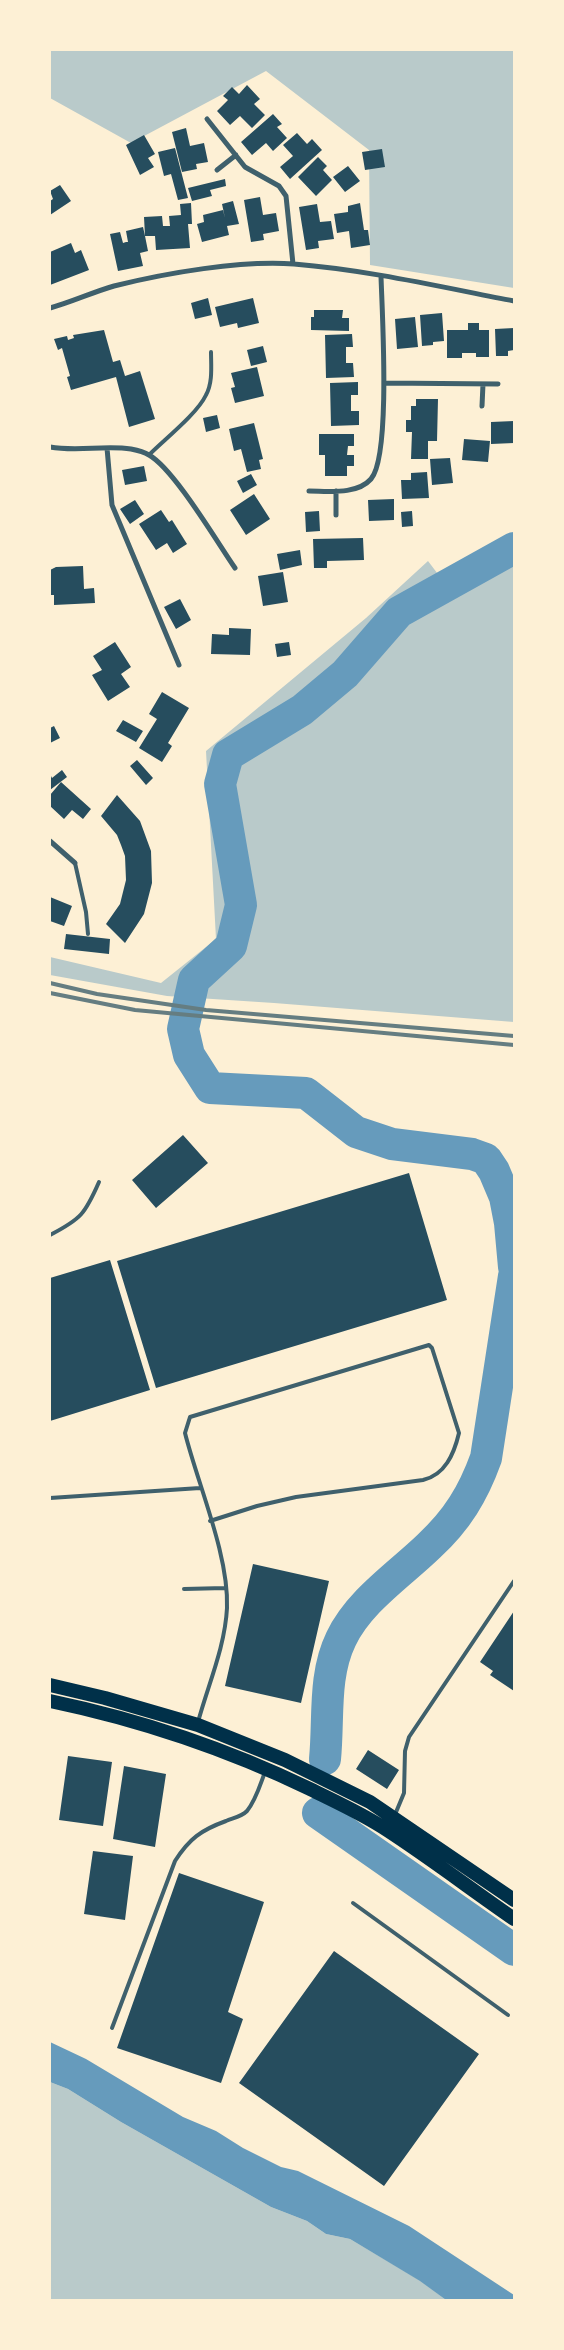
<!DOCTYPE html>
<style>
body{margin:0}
#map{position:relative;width:564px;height:2350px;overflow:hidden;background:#fdf0d5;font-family:"Space Grotesk",sans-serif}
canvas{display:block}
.frame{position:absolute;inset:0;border:51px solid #fdf0d5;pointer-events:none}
</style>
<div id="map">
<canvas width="564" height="2350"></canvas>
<div class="frame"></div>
</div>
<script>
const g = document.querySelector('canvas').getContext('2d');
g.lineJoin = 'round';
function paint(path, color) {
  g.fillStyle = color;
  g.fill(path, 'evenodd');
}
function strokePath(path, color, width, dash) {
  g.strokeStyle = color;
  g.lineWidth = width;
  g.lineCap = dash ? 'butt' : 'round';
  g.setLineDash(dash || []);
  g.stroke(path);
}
paint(new Path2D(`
 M 50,50 L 514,50 L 514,288 L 370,265 L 369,150 L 266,71 L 131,143 L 50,98 Z
 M 514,556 L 514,1022 L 274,1003 L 167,996 L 50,975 L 50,957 L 161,983 L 216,939 L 206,751 L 366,618 L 428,561 L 453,594 Z
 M 50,2082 L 68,2089 L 121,2122 L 271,2207 L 307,2221 L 326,2234 L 350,2239 L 421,2281 L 446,2300 L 50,2300 Z`), '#b9caca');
paint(new Path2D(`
 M 50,2042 L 86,2059 L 183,2117 L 216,2131 L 243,2148 L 281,2167 L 298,2171 L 409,2226 L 514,2295 L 514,2300 L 446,2300 L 420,2281 L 350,2239 L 326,2234 L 307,2221 L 271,2207 L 121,2122 L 68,2089 L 50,2082 Z`), '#669bbc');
strokePath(new Path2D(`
 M 514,548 L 399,612 L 345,674 L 302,710 L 228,755 L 220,784 L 241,905 L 231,946 L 194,980 L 183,1029 L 189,1055 L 210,1088 L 306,1093 L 356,1132 L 392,1144 L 472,1154 L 486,1159 L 494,1171 L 505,1197 L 510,1223 L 514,1267
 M 325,1759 C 329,1719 323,1676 341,1639 C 359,1601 399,1575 429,1546 C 457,1520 473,1494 486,1458 L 514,1276
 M 318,1813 L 514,1950`), '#669bbc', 32);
paint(new Path2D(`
 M 247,85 L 260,99 L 254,104 L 265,115 L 252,128 L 240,116 L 230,125 L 217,111 L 228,100 L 223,96 L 232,87 L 239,94 Z
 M 273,114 L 282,124 L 277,127 L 287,138 L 273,151 L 266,143 L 252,155 L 241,142 Z
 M 186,128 L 190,146 L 204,143 L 208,162 L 196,164 L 197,169 L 182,172 L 172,132 Z
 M 297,133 L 307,144 L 312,139 L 322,150 L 290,179 L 280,167 L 293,156 L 283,145 Z
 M 144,135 L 155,154 L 148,158 L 154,167 L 140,175 L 126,145 Z
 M 175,148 L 188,198 L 178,200 L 171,174 L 164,176 L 158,152 Z
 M 382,149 L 385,167 L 365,170 L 362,152 Z
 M 318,157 L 327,166 L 323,170 L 332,180 L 316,196 L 298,177 Z
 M 348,166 L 360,181 L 345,192 L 333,177 Z
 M 225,179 L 226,186 L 210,190 L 212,196 L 192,201 L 188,188 Z
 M 60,185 L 71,201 L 50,215 L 50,201 L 53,199 L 50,191 Z
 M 260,197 L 263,215 L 276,213 L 279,231 L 263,234 L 264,240 L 251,242 L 244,200 Z
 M 233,201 L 239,224 L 227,226 L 229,235 L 202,242 L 197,224 L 204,222 L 203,215 L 223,210 L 225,218 L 222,204 Z
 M 191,203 L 192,224 L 188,224 L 190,248 L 156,250 L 155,236 L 145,236 L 148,251 L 140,253 L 143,266 L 118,271 L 110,234 L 120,232 L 123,243 L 126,242 L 128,242 L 126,231 L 143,227 L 145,236 L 144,217 L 162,216 L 163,226 L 170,226 L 169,216 L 181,215 L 180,204 Z
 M 360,203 L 364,230 L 368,230 L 370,245 L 351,248 L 349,231 L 337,233 L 334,214 L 348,212 L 348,206 Z
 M 317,204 L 320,222 L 331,221 L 334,239 L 318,241 L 319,248 L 306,250 L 299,207 Z
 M 71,243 L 75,253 L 81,250 L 89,270 L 50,285 L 50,252 Z
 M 208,298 L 212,315 L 195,319 L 191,303 Z
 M 253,298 L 259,323 L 238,328 L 237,323 L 220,327 L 215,307 Z
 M 314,310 L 343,310 L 342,318 L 349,318 L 349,331 L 311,330 L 311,317 L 314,317 Z
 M 442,313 L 444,341 L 433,342 L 433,345 L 422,346 L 420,315 Z
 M 415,317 L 418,347 L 397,349 L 395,319 Z
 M 468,323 L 479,323 L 479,330 L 489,330 L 489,357 L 476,357 L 476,353 L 462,353 L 462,358 L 447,358 L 447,330 L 468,330 Z
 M 514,328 L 514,350 L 508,351 L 508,356 L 496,356 L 495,329 Z
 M 104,330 L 113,362 L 120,360 L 125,376 L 140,371 L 155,419 L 129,427 L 116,377 L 71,390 L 67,377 L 70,376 L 62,348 L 58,350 L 54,339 L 67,336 L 68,340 L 74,338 L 73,335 Z
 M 352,334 L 353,347 L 346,347 L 346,363 L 353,363 L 354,377 L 326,378 L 325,335 Z
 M 263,346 L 267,362 L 251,366 L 247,350 Z
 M 257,367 L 264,396 L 235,403 L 231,388 L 235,387 L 231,373 Z
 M 358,382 L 358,395 L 351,395 L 351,411 L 359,411 L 359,425 L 331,426 L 330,383 Z
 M 416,399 L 438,399 L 437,441 L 428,441 L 428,459 L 411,459 L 412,432 L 406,432 L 406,420 L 411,420 L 411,406 L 416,406 Z
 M 217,415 L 220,428 L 206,432 L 203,418 Z
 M 514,421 L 514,443 L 491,444 L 491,422 Z
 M 254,423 L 263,459 L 259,460 L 261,469 L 247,472 L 241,449 L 234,451 L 229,429 Z
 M 319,434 L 354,434 L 354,446 L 348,446 L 347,455 L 354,455 L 354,466 L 347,466 L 347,476 L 325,476 L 325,455 L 319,455 Z
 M 464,439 L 490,441 L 488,462 L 462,460 Z
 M 450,458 L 453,483 L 432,485 L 430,459 Z
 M 144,466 L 147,481 L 125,485 L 122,470 Z
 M 427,472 L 429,498 L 402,499 L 401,480 L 411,480 L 411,473 Z
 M 251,474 L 257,485 L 243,493 L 237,481 Z
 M 254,494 L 270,519 L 246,535 L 230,510 Z
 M 394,499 L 394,520 L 369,521 L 368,500 Z
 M 135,500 L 144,514 L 130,524 L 120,509 Z
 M 161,510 L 169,522 L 172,520 L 187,544 L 173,553 L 167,543 L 156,550 L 139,524 Z
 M 319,511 L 320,531 L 306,532 L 305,512 Z
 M 412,511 L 413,526 L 402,527 L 401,512 Z
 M 363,538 L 364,560 L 327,561 L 327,568 L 314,568 L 313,539 Z
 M 300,550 L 302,565 L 280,570 L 277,554 Z
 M 83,566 L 84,589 L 94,588 L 95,603 L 54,605 L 54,595 L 50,595 L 50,570 L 56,567 Z
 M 283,572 L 288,602 L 263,606 L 258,576 Z
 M 180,599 L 191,620 L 176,629 L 164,607 Z
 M 229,628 L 251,629 L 250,655 L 211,654 L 212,634 L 229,635 Z
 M 115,642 L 131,667 L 121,674 L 130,687 L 108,701 L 92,675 L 102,670 L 93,656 Z
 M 289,642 L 291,655 L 277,657 L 275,644 Z
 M 162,692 L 189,708 L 168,743 L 172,746 L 162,762 L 139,748 L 157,719 L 149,714 Z
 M 123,720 L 143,731 L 136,742 L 116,731 Z
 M 54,726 L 60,738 L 50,743 L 50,728 Z
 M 137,760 L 153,778 L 146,785 L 130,766 Z
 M 62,770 L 67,777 L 50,790 L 50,774 L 52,778 Z
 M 61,782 L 91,809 L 83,819 L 72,810 L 64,819 L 50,806 L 50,795 Z
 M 117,795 L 140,821 L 151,851 L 152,883 L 144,914 L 125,943 L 106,924 L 120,904 L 126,880 L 125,856 L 121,845 L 117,835 L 101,816 Z
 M 50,897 L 72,906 L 64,926 L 50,921 Z
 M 66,934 L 110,939 L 109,954 L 64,949 Z
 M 183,1135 L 208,1163 L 156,1208 L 132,1180 Z
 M 409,1173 L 447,1300 L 156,1388 L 117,1261 Z
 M 110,1260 L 150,1390 L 50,1421 L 50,1278 Z
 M 253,1564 L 329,1581 L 301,1703 L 225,1686 Z
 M 514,1611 L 514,1691 L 490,1675 L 493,1671 L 480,1662 Z
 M 368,1750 L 399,1770 L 387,1789 L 356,1769 Z
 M 68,1756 L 112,1762 L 103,1826 L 59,1820 Z
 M 124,1766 L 166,1774 L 155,1847 L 113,1839 Z
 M 93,1851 L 133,1856 L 125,1920 L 84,1914 Z
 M 179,1873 L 264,1902 L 228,2012 L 243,2019 L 221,2083 L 117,2048 Z
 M 334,1951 L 479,2054 L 384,2186 L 239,2083 Z`), '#264d5e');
strokePath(new Path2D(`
 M 149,455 C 165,439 197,414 206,395 C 213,382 211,366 211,352
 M 75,863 L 86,912 L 88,934
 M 50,1235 C 81,1219 85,1214 99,1182
 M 50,1498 L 200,1488
 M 184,1589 L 225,1588
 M 198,1722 C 208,1685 225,1647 227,1608 C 229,1555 198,1485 185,1433 L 190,1417 L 429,1345 L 432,1348 L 459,1433 C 454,1454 445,1475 423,1480 L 296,1497 L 257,1506 L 210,1521
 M 394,1817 L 404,1793 L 405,1751 L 409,1737 L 514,1581
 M 353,1903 L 508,2015
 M 112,2028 L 175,1861 C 189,1839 201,1830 226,1821 C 233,1818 241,1817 247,1811 C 256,1800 260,1785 265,1772`), '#3f606c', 4);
strokePath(new Path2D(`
 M 207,119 L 245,167 L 279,186 L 286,196 L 293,264
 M 217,170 L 236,155
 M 50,308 C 72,302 93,292 114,286 C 166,273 241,260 294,264 C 368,270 441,287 514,301
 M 384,383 L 498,384
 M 482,406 L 483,384
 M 50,447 C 77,452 104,445 131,449 C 136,450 144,452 149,455 C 174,469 217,542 235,568
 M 107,448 L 112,505 L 179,665
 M 309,491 C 328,491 357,495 371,479 C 391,456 382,312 381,276
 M 336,491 L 336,515
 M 50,841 L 75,863`), '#3f606c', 5);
strokePath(new Path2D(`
 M 50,1685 L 105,1698 L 198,1725 L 285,1760 L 370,1802 L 514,1900
 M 50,1701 C 141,1720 227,1749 310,1789 C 336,1802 363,1814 387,1830 C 430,1858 472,1890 514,1919`), '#003049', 14);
strokePath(new Path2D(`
 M 50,983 L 97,994 L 206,1010 L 514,1036
 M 50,993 L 135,1010 L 514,1045`), '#657d81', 4);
</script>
